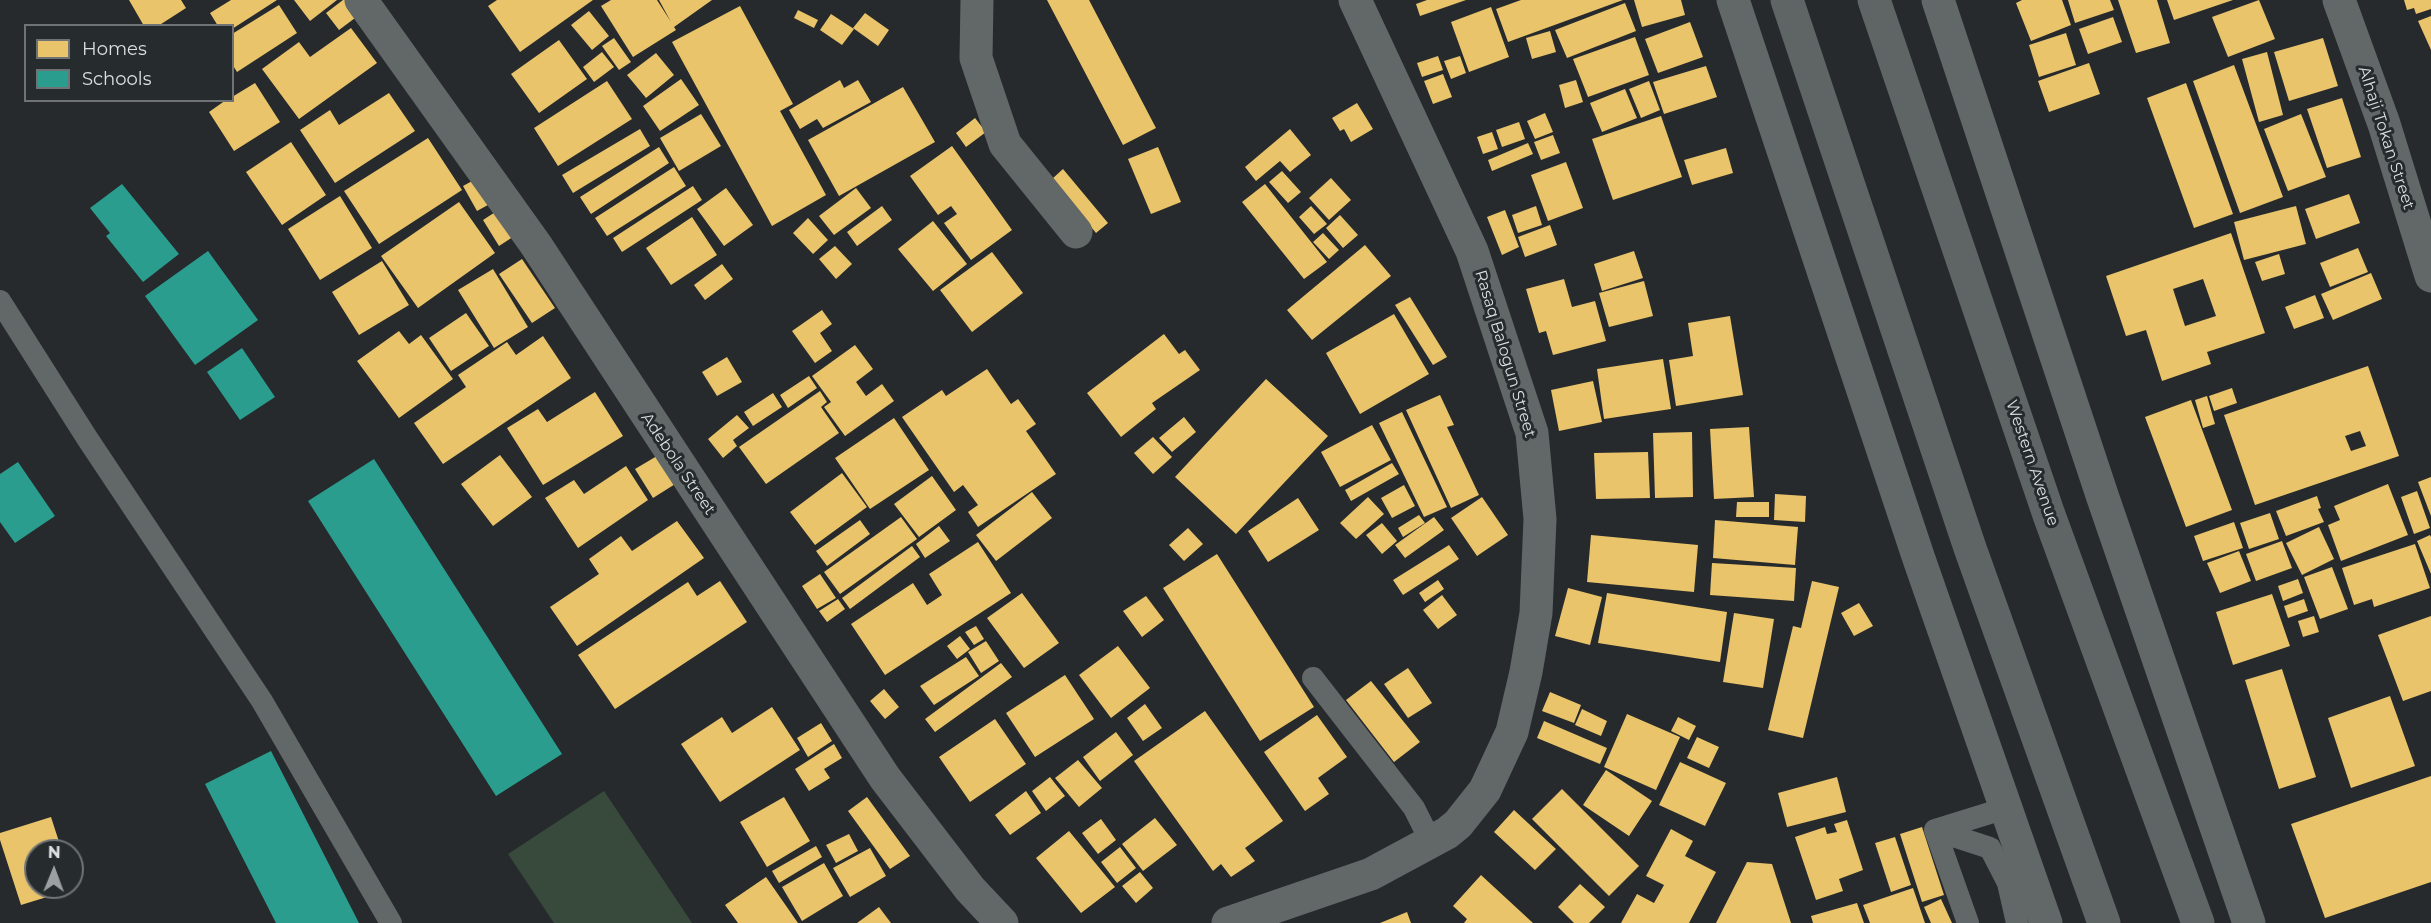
<!DOCTYPE html>
<style>
body{margin:0}
#map{position:relative;width:2431px;height:923px;overflow:hidden;background:#272a2c;font-family:Montserrat,sans-serif}
canvas{display:block}
.legend{position:absolute;left:24px;top:24px;width:210px;height:78px;box-sizing:border-box;background:#262b2d;border:2px solid #6f7375;margin:0;padding:8px 10px;list-style:none;font-size:18px;color:#dcdfe0}
.legend li{display:flex;align-items:center;gap:12px;height:30px}
.legend b{width:30px;border:2px solid #6f7375}
.north{position:absolute;left:24px;top:839px;width:60px;height:60px;box-sizing:border-box;background:#262b2d;border:2px solid #6f7375;border-radius:50%;rotate:1deg;font-size:16px;font-weight:700;line-height:24px;text-align:center;color:#dcdfe0}
.north::after{content:'';display:block;margin:auto;width:21px;height:27px;background:#9da0a1;clip-path:polygon(50% 0,100% 100%,50% 72%,0 100%)}
</style>
<div id="map">
<canvas width="2431" height="923"></canvas>
<ul class="legend">
<li><b style="height:16px;background:#e9c46a"></b>Homes</li>
<li><b style="height:16px;background:#2a9d8f"></b>Schools</li>
</ul>
<div class="north">N</div>
</div>
<script>
const g = document.querySelector('canvas').getContext('2d');
g.lineJoin = 'round';
function paint(path, color) {
  g.fillStyle = color;
  g.fill(path, 'evenodd');
}
function strokePath(path, color, width, dash) {
  g.strokeStyle = color;
  g.lineWidth = width;
  g.lineCap = dash ? 'butt' : 'round';
  g.setLineDash(dash || []);
  g.stroke(path);
}
function drawText(font, color, halo, rows, align = 'center') {
  g.font = font + ' Montserrat,sans-serif';
  g.lineWidth = 6;
  g.setLineDash([]);
  g.textBaseline = 'middle';
  g.strokeStyle = halo;
  g.fillStyle = color;
  for (const [text, x, y, turn = 0] of rows) {
    g.save();
    g.translate(x, y);
    g.rotate((+turn || 0) * Math.PI / 180);
    g.textAlign = isNaN(turn) ? turn : align;
    if (halo) g.strokeText(text, 0, 0);
    g.fillText(text, 0, 0);
    g.restore();
  }
}
paint(new Path2D(`
 M 604,791 L 692,923 L 554,923 L 508,854 Z`), '#374a3c');
paint(new Path2D(`
 M 129,0 L 181,0 L 186,8 L 158,26 L 144,26 Z
 M 231,0 L 277,0 L 232,29 L 232,26 L 218,26 L 210,13 Z
 M 294,0 L 337,0 L 310,21 Z
 M 343,0 L 355,0 L 363,12 L 339,30 L 326,13 Z
 M 497,0 L 593,0 L 520,52 L 488,6 Z
 M 611,0 L 657,0 L 671,22 L 659,0 L 712,0 L 674,27 L 676,30 L 633,57 L 601,6 Z
 M 1047,0 L 1089,0 L 1156,128 L 1123,145 Z
 M 1427,0 L 1466,0 L 1420,16 L 1416,4 Z
 M 1521,0 L 1623,0 L 1508,42 L 1496,9 Z
 M 1634,0 L 1681,0 L 1685,15 L 1642,27 Z
 M 2022,0 L 2062,0 L 2071,25 L 2031,41 L 2016,3 Z
 M 2068,0 L 2110,0 L 2114,10 L 2075,23 Z
 M 2118,0 L 2157,0 L 2170,43 L 2136,53 Z
 M 2167,0 L 2233,0 L 2174,20 Z
 M 2259,0 L 2275,39 L 2228,57 L 2212,17 Z
 M 2404,0 L 2431,0 L 2431,9 L 2416,14 L 2414,8 L 2407,10 Z
 M 1625,3 L 1636,31 L 1567,58 L 1555,30 Z
 M 279,5 L 297,33 L 237,72 L 232,64 L 232,34 Z
 M 740,6 L 793,104 L 780,111 L 826,195 L 772,226 L 672,42 Z
 M 1491,7 L 1509,57 L 1469,72 L 1451,22 Z
 M 798,10 L 818,20 L 814,28 L 794,18 Z
 M 589,11 L 609,36 L 592,50 L 571,25 Z
 M 865,13 L 889,30 L 878,46 L 853,28 Z
 M 831,14 L 854,29 L 842,45 L 820,30 Z
 M 2431,16 L 2431,50 L 2418,21 Z
 M 2113,17 L 2122,42 L 2088,54 L 2079,29 Z
 M 1690,22 L 1703,57 L 1658,73 L 1645,39 Z
 M 351,28 L 377,63 L 299,119 L 262,69 L 299,42 L 310,57 Z
 M 1550,31 L 1556,52 L 1532,59 L 1526,38 Z
 M 2066,33 L 2076,65 L 2039,77 L 2029,45 Z
 M 1635,37 L 1649,75 L 1588,97 L 1573,59 Z
 M 614,38 L 631,62 L 619,70 L 602,46 Z
 M 2323,38 L 2338,86 L 2289,101 L 2274,52 Z
 M 559,40 L 587,79 L 539,113 L 511,74 Z
 M 602,52 L 614,67 L 594,82 L 583,67 Z
 M 2267,52 L 2283,115 L 2259,122 L 2242,59 Z
 M 656,53 L 674,75 L 646,98 L 627,75 Z
 M 1438,56 L 1443,70 L 1422,77 L 1417,63 Z
 M 1460,56 L 1466,73 L 1451,79 L 1444,61 Z
 M 2089,63 L 2100,94 L 2049,112 L 2038,81 Z
 M 2234,65 L 2283,197 L 2240,213 L 2193,81 Z
 M 1706,66 L 1717,97 L 1664,114 L 1653,82 Z
 M 1443,74 L 1452,97 L 1433,104 L 1424,81 Z
 M 681,79 L 699,105 L 660,131 L 643,106 Z
 M 840,80 L 844,88 L 858,80 L 871,102 L 823,128 L 817,119 L 800,129 L 789,110 Z
 M 1576,80 L 1583,102 L 1565,108 L 1559,85 Z
 M 607,81 L 632,119 L 558,166 L 534,128 Z
 M 1649,81 L 1660,110 L 1641,118 L 1629,89 Z
 M 255,83 L 280,122 L 234,151 L 209,112 L 226,100 L 232,100 L 232,97 Z
 M 2186,83 L 2233,214 L 2194,228 L 2147,98 Z
 M 903,87 L 935,142 L 839,196 L 808,140 Z
 M 1625,89 L 1637,118 L 1602,132 L 1590,103 Z
 M 389,93 L 415,131 L 335,183 L 300,130 L 330,110 L 339,125 Z
 M 2342,98 L 2361,157 L 2327,168 L 2307,109 Z
 M 1357,103 L 1373,129 L 1351,142 L 1344,129 L 1340,131 L 1332,118 Z
 M 1545,113 L 1553,132 L 1535,139 L 1527,121 Z
 M 701,114 L 721,146 L 679,171 L 660,138 Z
 M 2301,114 L 2326,177 L 2288,191 L 2264,129 Z
 M 1661,116 L 1682,177 L 1613,200 L 1592,139 Z
 M 975,118 L 986,132 L 966,147 L 956,133 Z
 M 1519,122 L 1525,139 L 1502,147 L 1496,130 Z
 M 640,129 L 650,146 L 573,193 L 562,175 Z
 M 1290,129 L 1311,155 L 1290,172 L 1280,161 L 1256,181 L 1245,167 Z
 M 1492,132 L 1498,149 L 1483,154 L 1477,137 Z
 M 1553,135 L 1560,153 L 1541,160 L 1534,142 Z
 M 428,138 L 462,190 L 379,244 L 344,191 Z
 M 291,142 L 326,195 L 282,225 L 246,172 Z
 M 1528,143 L 1533,154 L 1492,171 L 1488,160 Z
 M 952,146 L 1012,230 L 971,260 L 944,223 L 957,214 L 951,206 L 938,215 L 910,176 Z
 M 659,147 L 669,163 L 591,214 L 580,197 Z
 M 1158,147 L 1181,202 L 1151,214 L 1128,159 Z
 M 1726,148 L 1733,173 L 1692,185 L 1684,160 Z
 M 1566,162 L 1583,208 L 1548,221 L 1531,175 Z
 M 674,167 L 686,186 L 607,236 L 595,218 Z
 M 1063,169 L 1108,223 L 1096,233 L 1052,179 Z
 M 1282,171 L 1301,192 L 1288,203 L 1269,182 Z
 M 483,175 L 497,200 L 477,211 L 463,186 Z
 M 1331,178 L 1351,200 L 1329,220 L 1309,198 Z
 M 1265,184 L 1327,262 L 1304,279 L 1242,202 Z
 M 693,186 L 702,200 L 622,252 L 613,238 Z
 M 726,188 L 753,225 L 724,246 L 697,209 Z
 M 856,188 L 871,208 L 834,235 L 819,216 Z
 M 2349,194 L 2360,223 L 2316,239 L 2305,209 Z
 M 340,196 L 372,248 L 320,280 L 288,229 Z
 M 459,202 L 495,253 L 418,308 L 381,256 Z
 M 506,205 L 522,231 L 499,246 L 483,220 Z
 M 882,206 L 892,220 L 857,246 L 847,232 Z
 M 1311,206 L 1327,224 L 1314,234 L 1299,217 Z
 M 1536,206 L 1542,225 L 1518,233 L 1512,215 Z
 M 2296,206 L 2306,244 L 2244,260 L 2234,222 Z
 M 1505,210 L 1519,247 L 1502,255 L 1487,217 Z
 M 1340,215 L 1358,235 L 1343,248 L 1326,228 Z
 M 692,217 L 717,255 L 671,285 L 646,248 Z
 M 808,218 L 828,240 L 813,254 L 793,233 Z
 M 933,221 L 967,264 L 933,291 L 898,249 Z
 M 1550,225 L 1557,245 L 1525,257 L 1518,237 Z
 M 1323,233 L 1339,250 L 1329,259 L 1313,242 Z
 M 2231,233 L 2265,333 L 2207,352 L 2211,364 L 2162,381 L 2146,330 L 2126,336 L 2106,276 ZM 2203,279 L 2216,316 L 2185,326 L 2173,289 Z
 M 1365,245 L 1391,276 L 1312,340 L 1287,310 Z
 M 835,246 L 852,264 L 836,279 L 819,259 Z
 M 2358,248 L 2368,272 L 2330,287 L 2320,263 Z
 M 1634,251 L 1643,278 L 1602,291 L 1594,264 Z
 M 992,252 L 1023,293 L 972,332 L 940,290 Z
 M 2279,254 L 2285,274 L 2262,281 L 2255,262 Z
 M 522,259 L 555,308 L 532,323 L 499,274 Z
 M 382,261 L 409,305 L 359,335 L 332,292 Z
 M 722,264 L 733,279 L 705,300 L 694,285 Z
 M 493,269 L 528,327 L 494,348 L 458,290 Z
 M 2371,273 L 2382,299 L 2333,320 L 2321,294 Z
 M 1564,279 L 1572,307 L 1595,301 L 1606,341 L 1553,355 L 1546,331 L 1539,333 L 1526,289 Z
 M 1644,281 L 1653,316 L 1609,327 L 1599,293 Z
 M 2315,295 L 2324,318 L 2294,329 L 2285,307 Z
 M 1410,297 L 1447,357 L 1433,365 L 1395,305 Z
 M 822,310 L 832,324 L 820,333 L 832,351 L 815,363 L 792,331 Z
 M 466,313 L 489,346 L 451,371 L 429,338 Z
 M 1394,314 L 1429,374 L 1360,414 L 1326,353 Z
 M 1730,316 L 1743,395 L 1676,406 L 1669,360 L 1693,356 L 1688,323 Z
 M 399,331 L 409,344 L 421,335 L 453,379 L 399,418 L 357,361 Z
 M 1164,334 L 1179,354 L 1185,350 L 1200,370 L 1152,403 L 1156,409 L 1121,437 L 1087,393 Z
 M 543,336 L 571,378 L 443,464 L 414,423 L 466,387 L 458,375 L 507,342 L 516,355 Z
 M 855,345 L 873,369 L 856,382 L 866,396 L 882,384 L 894,401 L 845,436 L 824,407 L 831,402 L 812,376 Z
 M 727,357 L 742,382 L 717,396 L 702,372 Z
 M 1663,359 L 1671,409 L 1604,419 L 1597,369 Z
 M 2368,366 L 2399,456 L 2255,505 L 2224,415 ZM 2360,431 L 2366,446 L 2351,451 L 2345,436 Z
 M 987,369 L 1011,404 L 1018,399 L 1036,424 L 1026,431 L 1056,474 L 978,527 L 968,512 L 978,505 L 963,485 L 954,492 L 902,417 L 942,390 L 946,396 Z
 M 809,376 L 817,388 L 788,408 L 780,395 Z
 M 1266,379 L 1328,436 L 1236,534 L 1175,477 Z
 M 1593,381 L 1602,422 L 1559,431 L 1551,390 Z
 M 2232,388 L 2237,403 L 2214,411 L 2209,396 Z
 M 820,391 L 827,402 L 821,407 L 839,433 L 766,484 L 739,447 Z
 M 595,392 L 623,436 L 543,485 L 507,428 L 538,409 L 547,422 Z
 M 773,393 L 782,407 L 753,426 L 744,412 Z
 M 1440,395 L 1454,425 L 1447,427 L 1479,495 L 1451,508 L 1406,410 Z
 M 2207,396 L 2215,424 L 2203,428 L 2195,400 Z
 M 2191,400 L 2232,510 L 2186,527 L 2145,417 Z
 M 1402,412 L 1447,507 L 1424,517 L 1379,423 Z
 M 737,415 L 749,428 L 733,440 L 737,446 L 723,458 L 708,439 Z
 M 1184,417 L 1196,432 L 1172,452 L 1159,438 Z
 M 894,418 L 929,470 L 870,509 L 835,458 Z
 M 1372,425 L 1391,460 L 1340,487 L 1321,452 Z
 M 1749,427 L 1754,497 L 1714,499 L 1710,429 Z
 M 1692,432 L 1693,497 L 1655,498 L 1653,433 Z
 M 1153,437 L 1172,457 L 1153,474 L 1134,453 Z
 M 1648,452 L 1650,498 L 1596,499 L 1594,453 Z
 M 662,453 L 680,481 L 653,498 L 635,469 Z
 M 500,455 L 532,497 L 493,526 L 461,484 Z
 M 1392,463 L 1399,474 L 1351,501 L 1345,490 Z
 M 626,466 L 648,500 L 578,548 L 545,498 L 574,480 L 584,494 Z
 M 842,473 L 867,507 L 815,545 L 790,512 Z
 M 932,476 L 956,510 L 919,537 L 894,504 Z
 M 2431,477 L 2431,516 L 2418,482 Z
 M 2388,484 L 2408,535 L 2341,561 L 2328,525 L 2340,520 L 2334,506 Z
 M 1404,485 L 1415,506 L 1392,518 L 1381,498 Z
 M 2417,491 L 2430,528 L 2414,534 L 2401,497 Z
 M 1032,492 L 1052,518 L 996,561 L 976,535 Z
 M 1775,494 L 1806,496 L 1805,522 L 1774,520 Z
 M 2317,496 L 2321,508 L 2318,509 L 2324,522 L 2286,536 L 2276,511 Z
 M 1368,497 L 1384,514 L 1356,539 L 1340,523 Z
 M 1482,497 L 1508,535 L 1477,556 L 1451,518 Z
 M 1298,498 L 1319,530 L 1268,562 L 1248,531 Z
 M 1737,502 L 1769,502 L 1769,517 L 1736,517 Z
 M 2270,513 L 2279,539 L 2249,549 L 2240,523 Z
 M 1419,515 L 1425,523 L 1403,537 L 1398,528 Z
 M 901,517 L 917,539 L 840,594 L 824,572 Z
 M 1434,517 L 1444,530 L 1405,558 L 1395,545 Z
 M 860,520 L 870,534 L 827,566 L 816,551 Z
 M 1715,520 L 1798,527 L 1795,565 L 1713,558 Z
 M 677,521 L 704,558 L 577,646 L 550,607 L 599,574 L 589,559 L 621,536 L 632,551 Z
 M 2234,522 L 2243,548 L 2203,561 L 2194,536 Z
 M 1382,523 L 1397,541 L 1382,554 L 1366,535 Z
 M 939,526 L 950,541 L 925,558 L 916,544 Z
 M 2319,527 L 2334,559 L 2302,575 L 2286,543 Z
 M 1188,528 L 1203,544 L 1184,561 L 1169,545 Z
 M 1591,535 L 1698,545 L 1694,592 L 1587,582 Z
 M 2430,535 L 2431,537 L 2431,574 L 2417,541 Z
 M 2282,541 L 2292,568 L 2256,581 L 2246,554 Z
 M 978,542 L 1011,593 L 885,675 L 851,624 L 913,583 L 927,605 L 942,595 L 929,574 Z
 M 2415,544 L 2430,588 L 2374,607 L 2372,599 L 2354,605 L 2342,568 Z
 M 1449,545 L 1459,559 L 1403,595 L 1393,580 Z
 M 912,546 L 920,557 L 850,609 L 842,598 Z
 M 2239,551 L 2251,581 L 2220,593 L 2207,563 Z
 M 1217,554 L 1314,707 L 1260,741 L 1163,588 Z
 M 1712,563 L 1796,568 L 1794,601 L 1710,595 Z
 M 2332,567 L 2348,609 L 2320,619 L 2304,577 Z
 M 820,574 L 836,598 L 817,609 L 802,586 Z
 M 2298,579 L 2303,593 L 2283,601 L 2278,586 Z
 M 1438,580 L 1444,589 L 1425,602 L 1419,593 Z
 M 720,581 L 747,622 L 615,709 L 578,655 L 688,582 L 697,596 Z
 M 1812,581 L 1839,587 L 1803,738 L 1768,730 L 1793,626 L 1801,628 Z
 M 1568,588 L 1602,597 L 1590,645 L 1555,636 Z
 M 1022,593 L 1059,643 L 1024,668 L 987,618 Z
 M 1607,593 L 1727,612 L 1720,662 L 1598,643 Z
 M 2272,594 L 2290,646 L 2233,665 L 2216,612 Z
 M 1442,595 L 1457,615 L 1438,629 L 1423,610 Z
 M 1146,596 L 1164,620 L 1142,637 L 1123,611 Z
 M 838,599 L 845,609 L 827,622 L 819,611 Z
 M 2304,599 L 2308,611 L 2288,618 L 2284,606 Z
 M 1859,603 L 1873,626 L 1854,636 L 1841,613 Z
 M 1734,613 L 1774,619 L 1763,688 L 1723,682 Z
 M 2314,616 L 2319,632 L 2303,637 L 2298,621 Z
 M 2431,616 L 2431,691 L 2403,701 L 2378,635 Z
 M 976,626 L 984,639 L 974,645 L 965,632 Z
 M 960,636 L 970,649 L 957,659 L 947,646 Z
 M 986,641 L 999,661 L 981,673 L 968,652 Z
 M 1118,646 L 1150,688 L 1111,718 L 1079,675 Z
 M 966,657 L 979,676 L 934,705 L 920,686 Z
 M 1001,663 L 1012,677 L 935,732 L 925,719 Z
 M 1408,668 L 1432,703 L 1408,718 L 1384,684 Z
 M 2282,669 L 2316,777 L 2279,789 L 2245,680 Z
 M 1065,675 L 1094,719 L 1035,757 L 1006,713 Z
 M 1371,681 L 1420,742 L 1394,762 L 1346,700 Z
 M 884,689 L 899,707 L 885,719 L 870,701 Z
 M 1550,692 L 1581,705 L 1574,723 L 1542,711 Z
 M 2390,696 L 2415,766 L 2351,788 L 2328,718 Z
 M 1145,704 L 1162,728 L 1143,741 L 1127,718 Z
 M 772,707 L 800,750 L 720,802 L 681,744 L 722,717 L 732,733 Z
 M 1582,709 L 1607,721 L 1601,736 L 1575,725 Z
 M 1205,711 L 1283,821 L 1245,848 L 1255,861 L 1231,877 L 1221,864 L 1213,871 L 1134,761 Z
 M 1627,714 L 1680,737 L 1656,790 L 1604,767 Z
 M 1317,715 L 1347,757 L 1318,778 L 1329,794 L 1305,811 L 1264,752 Z
 M 1678,717 L 1696,726 L 1689,740 L 1671,731 Z
 M 995,719 L 1026,764 L 970,802 L 939,757 Z
 M 1544,721 L 1607,748 L 1600,764 L 1537,738 Z
 M 821,723 L 832,741 L 808,757 L 797,738 Z
 M 1116,732 L 1133,755 L 1100,781 L 1083,757 Z
 M 1697,737 L 1719,747 L 1709,768 L 1687,758 Z
 M 834,744 L 842,758 L 824,769 L 830,778 L 809,791 L 795,769 Z
 M 1078,760 L 1102,788 L 1079,807 L 1055,778 Z
 M 1680,762 L 1726,783 L 1705,826 L 1659,805 Z
 M 1606,770 L 1652,801 L 1629,836 L 1583,805 Z
 M 2431,776 L 2431,882 L 2325,918 L 2291,824 Z
 M 1050,777 L 1065,796 L 1046,811 L 1032,791 Z
 M 1837,777 L 1846,812 L 1787,827 L 1778,793 Z
 M 1562,789 L 1639,866 L 1609,896 L 1532,819 Z
 M 1026,791 L 1041,813 L 1010,835 L 995,815 Z
 M 784,797 L 810,841 L 767,867 L 740,822 Z
 M 867,797 L 910,856 L 890,869 L 848,811 Z
 M 1514,810 L 1556,849 L 1535,870 L 1494,832 Z
 M 51,817 L 62,851 L 36,851 L 36,887 L 76,888 L 21,905 L 0,840 L 0,833 Z
 M 1155,818 L 1177,845 L 1143,871 L 1122,844 Z
 M 1101,819 L 1116,840 L 1098,854 L 1082,833 Z
 M 1847,820 L 1863,870 L 1839,879 L 1843,891 L 1816,900 L 1795,837 L 1825,827 L 1827,834 L 1837,832 L 1834,824 Z
 M 1922,827 L 1944,895 L 1922,902 L 1900,834 Z
 M 1671,829 L 1693,841 L 1685,856 L 1716,872 L 1689,923 L 1621,923 L 1637,894 L 1654,903 L 1664,885 L 1646,876 Z
 M 1069,831 L 1115,887 L 1081,913 L 1036,858 Z
 M 849,834 L 858,851 L 836,863 L 826,845 Z
 M 1895,837 L 1911,885 L 1891,892 L 1875,843 Z
 M 816,846 L 822,857 L 779,883 L 772,871 Z
 M 1120,847 L 1136,868 L 1117,883 L 1101,862 Z
 M 870,848 L 886,876 L 850,897 L 833,868 Z
 M 1747,862 L 1772,864 L 1791,923 L 1716,923 Z
 M 824,863 L 843,896 L 802,921 L 782,887 Z
 M 1140,872 L 1153,888 L 1136,903 L 1122,886 Z
 M 1481,875 L 1533,923 L 1464,923 L 1467,919 L 1453,906 Z
 M 766,877 L 798,923 L 738,923 L 725,905 Z
 M 1580,884 L 1605,907 L 1589,923 L 1574,923 L 1558,907 Z
 M 1913,888 L 1925,923 L 1870,923 L 1863,905 Z
 M 1941,899 L 1952,923 L 1931,923 L 1924,907 Z
 M 1857,903 L 1864,923 L 1813,923 L 1811,916 Z
 M 879,907 L 891,923 L 857,923 Z
 M 1407,912 L 1411,923 L 1380,923 Z`), '#e9c46a');
paint(new Path2D(`
 M 122,184 L 179,254 L 143,282 L 106,236 L 110,233 L 90,208 Z
 M 208,251 L 258,320 L 195,365 L 145,296 Z
 M 242,348 L 275,397 L 240,420 L 207,372 Z
 M 374,459 L 562,754 L 496,796 L 308,501 Z
 M 18,462 L 55,516 L 15,543 L 0,522 L 0,474 Z
 M 271,751 L 359,923 L 276,923 L 205,784 Z`), '#2a9d8f');
strokePath(new Path2D(`
 M 0,301 L 87,438 L 262,701 L 391,923
 M 1313,678 L 1414,808 L 1431,842
 M 1935,830 L 1990,848 L 2008,883 L 2017,923
 M 1935,830 L 1968,923
 M 1935,830 L 2006,808`), '#626767', 22);
strokePath(new Path2D(`
 M 361,0 L 536,245 L 885,778 L 970,889 L 1002,923
 M 977,0 L 976,58 L 1005,144 L 1076,232
 M 2339,0 L 2384,124 L 2431,276
 M 1228,923 L 1371,874 L 1447,833 L 1458,824 L 1485,790 L 1512,732 L 1526,672 L 1536,613 L 1540,519 L 1532,433 L 1472,251 L 1355,0`), '#626767', 33);
strokePath(new Path2D(`
 M 1733,0 L 1919,559 L 2046,923
 M 1938,0 L 2102,495 L 2249,923`), '#626868', 33);
strokePath(new Path2D(`
 M 1787,0 L 1970,548 L 2104,923
 M 1874,0 L 2049,515 L 2198,923`), '#5e6564', 33);
drawText('16px', '#dcdfe0', '#262b2d', [
 ["Alhaji Tokan Street",2386,138,72],
 ["Rasaq Balogun Street",1505,354,73],
 ["Western Avenue",2032,463,71],
 ["Adebola Street",678,464,56]
]);
</script>
